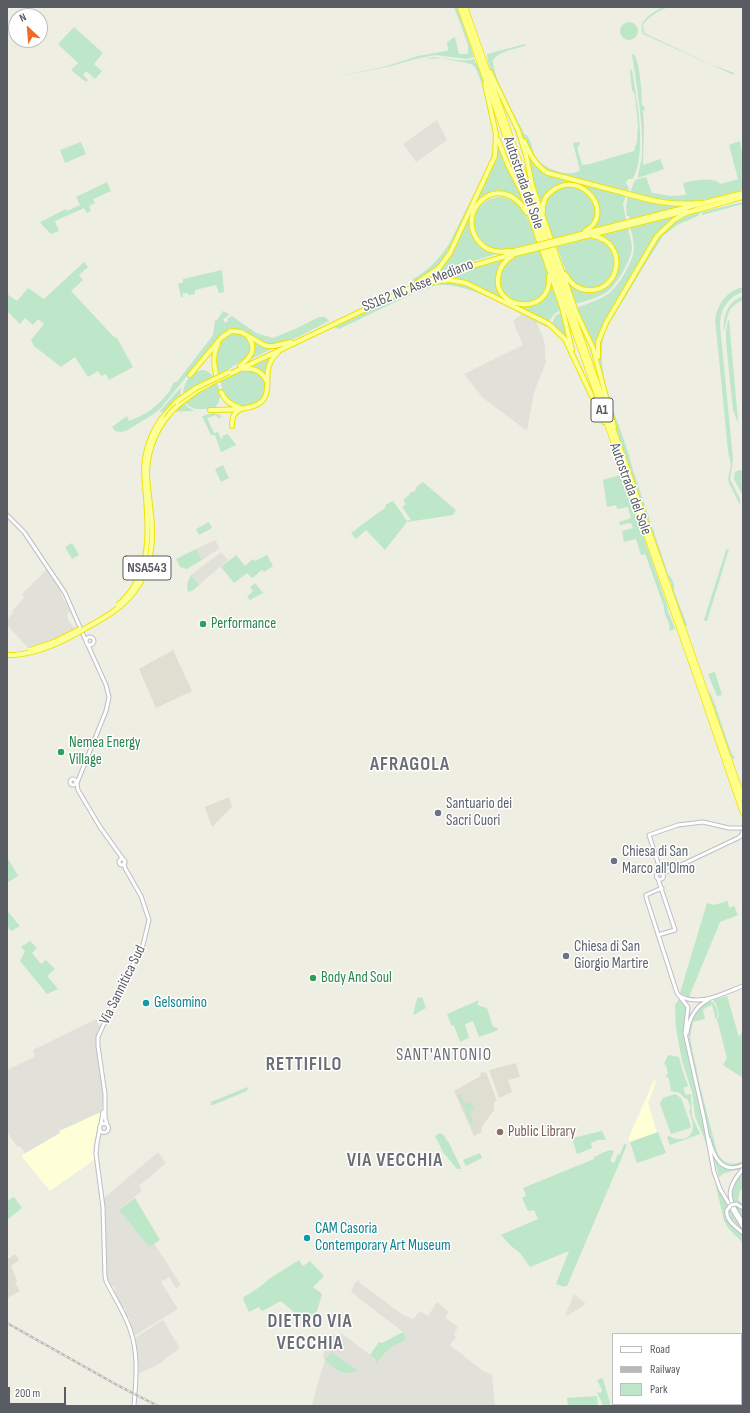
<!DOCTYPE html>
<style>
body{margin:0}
#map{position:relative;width:750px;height:1413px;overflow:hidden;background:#eeeee2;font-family:"Sofia Sans Condensed",sans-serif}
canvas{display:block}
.frame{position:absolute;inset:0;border:8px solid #5a5c64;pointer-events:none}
.legend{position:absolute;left:612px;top:1333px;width:130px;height:72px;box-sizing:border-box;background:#fff;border:1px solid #bdbec1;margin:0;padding:5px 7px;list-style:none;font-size:12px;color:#5a5c64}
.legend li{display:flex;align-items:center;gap:8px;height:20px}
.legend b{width:20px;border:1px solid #bdbec1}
.north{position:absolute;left:8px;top:8px;width:40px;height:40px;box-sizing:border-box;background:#fff;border:1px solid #bdbec1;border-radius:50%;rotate:334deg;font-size:11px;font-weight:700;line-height:16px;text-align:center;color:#5a5c64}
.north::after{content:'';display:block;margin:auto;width:14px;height:18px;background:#f26824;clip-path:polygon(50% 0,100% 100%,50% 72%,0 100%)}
.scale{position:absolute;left:8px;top:1387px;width:58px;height:18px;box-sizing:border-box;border:2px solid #5a5c64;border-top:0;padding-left:5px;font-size:12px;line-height:14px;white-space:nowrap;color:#5a5c64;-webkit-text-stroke:3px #fff;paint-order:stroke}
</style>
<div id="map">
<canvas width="750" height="1413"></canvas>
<div class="frame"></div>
<ul class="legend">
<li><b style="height:5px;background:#fff"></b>Road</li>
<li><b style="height:5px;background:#b8b8b9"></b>Railway</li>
<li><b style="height:11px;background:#bde7c8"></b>Park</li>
</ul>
<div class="north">N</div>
<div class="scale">200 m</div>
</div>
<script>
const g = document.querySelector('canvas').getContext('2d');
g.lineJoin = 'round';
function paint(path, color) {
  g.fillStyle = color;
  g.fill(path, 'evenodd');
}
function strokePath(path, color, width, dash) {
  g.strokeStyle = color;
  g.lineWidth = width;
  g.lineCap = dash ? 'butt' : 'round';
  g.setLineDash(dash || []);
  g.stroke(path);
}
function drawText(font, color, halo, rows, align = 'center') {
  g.font = font + ' "Sofia Sans Condensed",sans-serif';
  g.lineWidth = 3;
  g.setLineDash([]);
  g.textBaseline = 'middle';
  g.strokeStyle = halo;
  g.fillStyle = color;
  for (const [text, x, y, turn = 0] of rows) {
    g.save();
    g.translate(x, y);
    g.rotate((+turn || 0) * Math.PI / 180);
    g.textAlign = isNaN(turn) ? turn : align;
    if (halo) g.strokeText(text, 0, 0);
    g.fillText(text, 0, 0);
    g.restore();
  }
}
paint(new Path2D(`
 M 654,1080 L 656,1082 L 648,1103 L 657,1133 L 630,1142 L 628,1139 Z
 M 101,1112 L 93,1147 L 94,1160 L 50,1191 L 21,1156 L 60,1133 L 59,1131 Z`), '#feffd6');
paint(new Path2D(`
 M 437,120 L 447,140 L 416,162 L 403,144 Z
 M 522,314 L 536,321 L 542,335 L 545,345 L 545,359 L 547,360 L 534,392 L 527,431 L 483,398 L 464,374 L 523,345 L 513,321 Z
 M 215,540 L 220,548 L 202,560 L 196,549 Z
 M 221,552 L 228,560 L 199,585 L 191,575 Z
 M 46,570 L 58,587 L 70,612 L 67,614 L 68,620 L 75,629 L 53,640 L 28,648 L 7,625 L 7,619 L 13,613 L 12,611 L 25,597 L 22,594 Z
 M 96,1019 L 100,1027 L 97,1034 L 96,1044 L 103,1097 L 101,1112 L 59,1131 L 60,1133 L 25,1153 L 22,1148 L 16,1145 L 7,1132 L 7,1070 L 34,1057 L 35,1056 L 33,1051 L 33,1050 Z
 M 158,1152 L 166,1163 L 139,1186 L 142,1191 L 119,1210 L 149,1247 L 154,1243 L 181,1285 L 176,1288 L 169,1277 L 161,1282 L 178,1309 L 134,1336 L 130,1323 L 131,1321 L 129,1317 L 127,1317 L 124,1313 L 126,1311 L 125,1308 L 122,1309 L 113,1292 L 115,1289 L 114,1286 L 111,1287 L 107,1277 L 103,1199 Z
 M 358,1278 L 360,1283 L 403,1315 L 413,1319 L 420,1311 L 428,1316 L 437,1302 L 449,1312 L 445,1317 L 458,1327 L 454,1334 L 456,1337 L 450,1345 L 483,1371 L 492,1375 L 495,1406 L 312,1406 L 318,1382 L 325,1360 L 323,1358 L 325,1344 L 335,1334 L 338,1336 L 341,1333 L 376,1359 L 377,1362 L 390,1348 L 406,1339 L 403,1332 L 351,1292 L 355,1282 L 357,1283 Z
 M 574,1294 L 586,1304 L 563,1318 L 565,1316 Z
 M 163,1320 L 180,1348 L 156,1366 L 139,1373 L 137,1348 L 135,1338 Z`), '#e1e1da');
paint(new Path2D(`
 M 173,650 L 192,691 L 156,708 L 139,669 Z
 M 229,797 L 232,807 L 212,827 L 205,807 Z
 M 516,1063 L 520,1077 L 508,1080 L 512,1092 L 499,1098 L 489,1070 Z
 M 486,1072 L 497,1101 L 494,1102 L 494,1110 L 481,1128 L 482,1132 L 474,1136 L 454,1091 L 481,1076 L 480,1073 Z
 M 15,1254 L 19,1260 L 11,1266 L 17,1281 L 15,1283 L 20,1291 L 7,1298 L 7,1260 Z`), '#deded1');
paint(new Path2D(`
 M 454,7 L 457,7 L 474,57 L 467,59 L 435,55 L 415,59 L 391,66 L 331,78 L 387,66 L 418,56 L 446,51 L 448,50 L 447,42 L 455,37 L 459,54 L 468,54 L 468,45 Z
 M 663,7 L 669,7 C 659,10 649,16 643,25 L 644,33 L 710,64 L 734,73 L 734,75 L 643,34 C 637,21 653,12 663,7 Z
 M620 31a9 9 0 1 1 18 0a9 9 0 1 1-18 0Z
 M 74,27 L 103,53 L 94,64 L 102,71 L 95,79 L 86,71 L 83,75 L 88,80 L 86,82 L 71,70 L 78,63 L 58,44 Z
 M 525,44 L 526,45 C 516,50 498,50 493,61 C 492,76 517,119 525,135 L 527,135 C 532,143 532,150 536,158 C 542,168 571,179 580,170 L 573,143 L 579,142 L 580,144 L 577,148 L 582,165 L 590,164 L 634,151 L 637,141 L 638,125 L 635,95 L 632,90 L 630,70 L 632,70 C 637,102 647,150 633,179 L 628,179 L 626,183 L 629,189 L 627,193 L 548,171 L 536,161 L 503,99 L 488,62 L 487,54 Z
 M 634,54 C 640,63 642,94 642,105 L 644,106 L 645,110 L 643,111 L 644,125 L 643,165 L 660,159 L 664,169 L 638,178 C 638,171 642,162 642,154 C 643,121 637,87 632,55 Z
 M 434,57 C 447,58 461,63 474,59 L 475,63 L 479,65 C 486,92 497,122 495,151 L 454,243 L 445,259 L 438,267 L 420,279 L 413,282 L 413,279 C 429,270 439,259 449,244 L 486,170 C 491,159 494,149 494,137 C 494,118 483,84 475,67 L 471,64 L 441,58 L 426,59 Z
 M 740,141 L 743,160 L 743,190 L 694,202 L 675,204 L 630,193 L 635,180 L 646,177 L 652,193 L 671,196 L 686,195 L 683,183 C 695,181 711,176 721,184 L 738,179 L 729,145 Z
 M 81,142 L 86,154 L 65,163 L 60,150 Z
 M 498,144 L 518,187 L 525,207 C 522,204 519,200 516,197 C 505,189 493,195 482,199 L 471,221 L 478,243 L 499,253 L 433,274 L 443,265 L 465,224 L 494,164 L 498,152 Z
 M 525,146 L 542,170 L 626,195 L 623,204 L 626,220 L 589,230 L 594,226 L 598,210 L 589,191 L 563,184 L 551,190 L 541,207 L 535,189 Z
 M 107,182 L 111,191 L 93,199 L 95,203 L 89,206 L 91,211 L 87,213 L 84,208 L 55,221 L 59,231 L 51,234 L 45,228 L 40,222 L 66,209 L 67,211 L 80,205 L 76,197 Z
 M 562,186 C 567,186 572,185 577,187 C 591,192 602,213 591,225 C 583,235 565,236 553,239 C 549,227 540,211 546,198 C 549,193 557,190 562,186 Z
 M 628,196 L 663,205 L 683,206 L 630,220 L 629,216 L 627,216 L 626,206 Z
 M 499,197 C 524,198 529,222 537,243 C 525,246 510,253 498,250 C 465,244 465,201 499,197 Z
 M 743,202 L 743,204 L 702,215 L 702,212 Z
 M 701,212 L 698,216 L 677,225 L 663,236 L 644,266 L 605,331 C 593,369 616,414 627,449 C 630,457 631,465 634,473 C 645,507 657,540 668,574 C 672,578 675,585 674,591 L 687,625 L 685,626 L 672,591 L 671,582 L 666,575 L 611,415 L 598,363 L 599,350 L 603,331 L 656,239 C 668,224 682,215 701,212 Z
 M 679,215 L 663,228 L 603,325 L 596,354 L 576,308 C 586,304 596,301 605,296 C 617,290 633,262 634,249 C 634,241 632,234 630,227 Z
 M 628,228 C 629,235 632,242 632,249 C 631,260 616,286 607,292 C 598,298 585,301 575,304 L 567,281 L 576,288 L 602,289 L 616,274 C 615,255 619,245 599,237 L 599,235 Z
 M 588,238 C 627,240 619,293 586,287 C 580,286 574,283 570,278 C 564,269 561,257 557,247 Z
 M 540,250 L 547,271 L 547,287 L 541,297 L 532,303 L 516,303 L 504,295 L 500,285 L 499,277 L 503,266 L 513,257 Z
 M 507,258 C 500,267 494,275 497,287 C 502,292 507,300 512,304 C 515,305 519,306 522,306 C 538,307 546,295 551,281 L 562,310 L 555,313 L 548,323 L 477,287 L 437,279 Z
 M 84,262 L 88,267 L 79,275 L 83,280 L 71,291 L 114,337 L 117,338 L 133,367 L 109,380 L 106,374 L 101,376 L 98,371 L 88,377 L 75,357 L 61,367 L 34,346 L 31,340 L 44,324 L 38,319 L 33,325 L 25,318 L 20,324 L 7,311 L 7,294 L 17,301 L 28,288 L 44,299 Z
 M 222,270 L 224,292 L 219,293 L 216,285 L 195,290 L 195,294 L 188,295 L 188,293 L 183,293 L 183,297 L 181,297 L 178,284 L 183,282 L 183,279 Z
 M 444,282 C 478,284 517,310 548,325 L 547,327 C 520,314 475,286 446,285 C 436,284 428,288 419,292 L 416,290 L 414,290 L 414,293 L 339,329 L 334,327 L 423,286 Z
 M 743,287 L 743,292 C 727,297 720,310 720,326 L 733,459 L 730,479 L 740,499 L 740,505 L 729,483 L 728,479 L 731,465 L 728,451 L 715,318 C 719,302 727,291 743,287 Z
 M 743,296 L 743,300 C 726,307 728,317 724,331 C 723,316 727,302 743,296 Z
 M 223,311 L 229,314 L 227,317 L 223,319 L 225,323 L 228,321 L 227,319 L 232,316 L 256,333 L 273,338 L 295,329 L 319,317 L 325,317 L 329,321 C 313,329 292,342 275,344 C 251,346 241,313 217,339 L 161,408 L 152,415 L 126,431 L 120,432 L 115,431 L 112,427 L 127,416 L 129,421 C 148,414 157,406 170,391 L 170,390 L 174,382 L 177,382 L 213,335 L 215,321 L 218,319 Z
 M 562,312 L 569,341 L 552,324 L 555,316 Z
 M 728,320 L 729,320 L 739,431 L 738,423 L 733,410 L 726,342 L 726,332 Z
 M 238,332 C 250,339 253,343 249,356 L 229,369 L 232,375 L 247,369 L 260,373 C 265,382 269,390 262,399 C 257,403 252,405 245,406 C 240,406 234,406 230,403 C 225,398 223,391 221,384 C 214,364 209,335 238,332 Z
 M 250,337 L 259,343 L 278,346 L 249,360 L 253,352 Z
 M 273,355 L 267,378 L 249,367 Z
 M 204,370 C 216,373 226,397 216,406 C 213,409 209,409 204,409 C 172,412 181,371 204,370 Z
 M 181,387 C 179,400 183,404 194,411 L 159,412 Z
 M 213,413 L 220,415 L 224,418 L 220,416 L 220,418 L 219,419 L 216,415 L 207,418 L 214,433 L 218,432 L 221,439 L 223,438 L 222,436 L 228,434 L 236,445 L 221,452 L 215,435 L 211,435 L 202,416 Z
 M 223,465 L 229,478 L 221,482 L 215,469 Z
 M 739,470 L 743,471 L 743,496 L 734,479 L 735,472 Z
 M 620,475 L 631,500 L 667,605 C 667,613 673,621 675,629 L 669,631 C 672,623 663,616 664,607 L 646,556 L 645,554 L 641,555 L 636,539 L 624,542 L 622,531 L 633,528 L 631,523 L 620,525 L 619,522 L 631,518 L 628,507 L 617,509 L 616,505 L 607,507 L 603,480 Z
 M 423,482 L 456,510 L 453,515 L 407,522 L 385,550 L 366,530 L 356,539 L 351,533 L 386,507 L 385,505 L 393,501 L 407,521 L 411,520 L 402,507 L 406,504 L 403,500 L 408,496 L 411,492 L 415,491 L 417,486 Z
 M 209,522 L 212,528 L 199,535 L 196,529 Z
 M 72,543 L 79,555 L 72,559 L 65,547 Z
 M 196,549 L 202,560 L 187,569 L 180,567 L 176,559 Z
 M 729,549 L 707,621 L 705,621 L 704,620 L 726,550 Z
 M 236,555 L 245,566 L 253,559 L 255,561 L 267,555 L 273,566 L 264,572 L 262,570 L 252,578 L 247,573 L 234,583 L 221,567 Z
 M 191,575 L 199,585 L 192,591 L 188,592 L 187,584 Z
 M 255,583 L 263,593 L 250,600 L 247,597 L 253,591 L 250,587 Z
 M 715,672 L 722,695 L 717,696 L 708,674 Z
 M 710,692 L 715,705 L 717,708 L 716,708 L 731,752 L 735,758 L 733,759 L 729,751 L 709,693 Z
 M 7,857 L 18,876 L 7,883 Z
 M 728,901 L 728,903 L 729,908 L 734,906 L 738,915 L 720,922 L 689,997 L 680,993 L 707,903 L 714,905 Z
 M 8,912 L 20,926 L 11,931 L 7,925 L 7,913 Z
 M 30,941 L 37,948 L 32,953 L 41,964 L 46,960 L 55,969 L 47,976 L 58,989 L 47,994 L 20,961 L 25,951 L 21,947 Z
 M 727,996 L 739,1037 L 743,1031 L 743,1078 L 723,1065 L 727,1058 L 717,1019 L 719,1016 L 716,1004 L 713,1000 Z
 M 422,997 L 426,1008 L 413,1015 L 417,998 Z
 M 679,999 L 686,1008 L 684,1024 L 685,1043 L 714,1175 L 719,1189 L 743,1229 L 743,1231 L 730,1217 L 729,1211 L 726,1209 L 726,1217 L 743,1234 L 743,1243 L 728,1228 L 724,1221 L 706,1143 L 695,1116 L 692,1092 L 682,1061 L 676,1028 L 675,1005 Z
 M 479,1000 L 477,1005 L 487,1008 L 493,1027 L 498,1028 L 496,1031 L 479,1037 L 473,1021 L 465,1024 L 469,1038 L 460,1042 L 454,1026 L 451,1025 L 447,1014 Z
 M 712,1001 C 716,1006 720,1014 716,1020 L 712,1005 L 704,1009 L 703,1011 L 705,1019 L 693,1022 L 690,1038 L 700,1086 L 717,1152 C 723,1164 731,1166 743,1161 L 743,1164 C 740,1165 736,1167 733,1167 C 721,1167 715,1155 712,1146 L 689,1040 C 687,1022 696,1007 712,1001 Z
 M 668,1055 L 679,1057 L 683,1072 L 688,1086 L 683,1088 L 686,1095 L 691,1094 L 692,1116 L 700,1134 L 670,1145 L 667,1137 L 669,1136 C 678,1142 693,1140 693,1126 C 693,1121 690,1115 689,1110 L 691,1109 L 687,1098 L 685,1099 L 680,1093 L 671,1091 L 669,1078 L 666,1077 L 667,1074 L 668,1074 L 666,1065 L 664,1064 Z
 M 248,1087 L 247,1091 L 213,1105 L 211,1105 L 211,1102 Z
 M 460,1094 L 465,1104 L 471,1102 L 474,1110 L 469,1112 L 469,1114 L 471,1115 L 473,1122 L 471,1124 L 458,1095 Z
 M 675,1094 L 681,1098 L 691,1126 L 690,1128 L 671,1134 L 660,1104 L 663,1098 Z
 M 602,1131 L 606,1140 C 600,1139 597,1140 591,1143 L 592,1148 L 577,1154 L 572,1138 Z
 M 658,1132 L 666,1153 L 637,1163 L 630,1142 Z
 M 440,1133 L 445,1136 L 446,1140 L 448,1141 L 461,1168 L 460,1169 L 457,1169 L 443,1152 L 435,1136 Z
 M 624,1144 L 627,1145 L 567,1286 L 565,1286 L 564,1287 L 556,1284 L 569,1251 L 530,1267 L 520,1253 L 511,1246 L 501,1235 L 538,1219 L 534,1210 L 528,1211 L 522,1198 L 526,1196 L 523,1188 L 594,1159 L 594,1157 L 609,1150 L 614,1151 L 610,1161 L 614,1163 L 618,1154 L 620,1155 Z
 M 480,1153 L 482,1158 L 466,1166 L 463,1160 Z
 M 714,1158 C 722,1168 730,1170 742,1167 C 734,1172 725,1171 719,1177 Z
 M 743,1171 L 743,1187 L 740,1191 L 738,1200 L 743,1204 L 743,1205 L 736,1202 L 736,1205 L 742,1209 L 743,1221 C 736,1209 728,1198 733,1184 C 735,1180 740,1175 743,1171 Z
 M 14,1197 L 22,1208 L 7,1220 L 7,1201 Z
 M 135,1198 L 160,1240 L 149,1247 L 119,1210 Z
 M 299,1260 L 303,1266 L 310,1261 L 324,1276 L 313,1287 L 322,1294 L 317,1311 L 305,1322 L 281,1301 L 262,1311 L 259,1307 L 249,1312 L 243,1299 L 244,1297 L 261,1286 L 269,1279 Z
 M 403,1332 L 406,1339 L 390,1348 L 376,1363 L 376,1359 L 370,1355 L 379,1342 L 382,1343 Z
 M 331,1352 L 358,1371 C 340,1376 339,1371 325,1360 Z
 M 602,1378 L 603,1379 L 611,1406 L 603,1406 L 597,1392 L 601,1393 L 602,1390 L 597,1380 Z
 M 597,1396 L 598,1406 L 568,1406 L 567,1398 Z`), '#bde7c8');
const secondary = new Path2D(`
 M 7,515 L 24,532 L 65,593 L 86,641
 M86 641a4 4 0 1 1 8 0a4 4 0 1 1-8 0Z
 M 87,643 L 106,685 L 109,697 L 106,711 L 77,783 L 78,790 L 100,827 L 123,859
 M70 782a3 3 0 1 1 6 0a3 3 0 1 1-6 0Z
 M119 862a3 3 0 1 1 6 0a3 3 0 1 1-6 0Z
 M656.5 876a3.5 3.5 0 1 1 7 0a3.5 3.5 0 1 1-7 0Z
 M 660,873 L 660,869 L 649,835 L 678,825 L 703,822 L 729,828 L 743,828
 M 662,874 L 738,838 L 741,836 L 743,831
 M 662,888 L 646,895 L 646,897 L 677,993 L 688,1007 L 685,1033 L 704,1118 L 714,1172 L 720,1189 L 743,1227
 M 658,935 L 675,930 L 658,879
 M 680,996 C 701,1007 723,993 743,986
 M 687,1033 C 689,1018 695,1007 708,1000
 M99.5 1128a4.5 4.5 0 1 1 9 0a4.5 4.5 0 1 1-9 0Z
 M 101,1124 L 103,1112
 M 107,1124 L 105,1118 L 105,1094 L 98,1046 L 98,1037 L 107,1017 L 143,945 L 149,920 L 141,896 L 125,868 L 124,863
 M 100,1128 L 97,1143 L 96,1154 L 103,1207 L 105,1276 L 106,1281 C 114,1297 124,1312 130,1329 C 139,1354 136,1380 134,1406
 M 709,1139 C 713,1156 722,1175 743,1165
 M 743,1169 C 723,1192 729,1200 743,1223
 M 736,1204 L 743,1208
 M 727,1210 C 725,1220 736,1227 743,1233`);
const trunk = new Path2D(`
 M 490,72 L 518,130 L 526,155 L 532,185 L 576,312 L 593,348 L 614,427
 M 498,140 L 508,165 L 522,192 L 562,307 L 572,350
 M 524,141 C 530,154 535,165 548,173 L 624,193
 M 730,200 L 743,197
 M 543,212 C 542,204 545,196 552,191 C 581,168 617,214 585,231
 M 558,240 L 743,193
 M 559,243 L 686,211
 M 509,251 C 499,253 488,251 481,244 C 451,214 499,166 527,213
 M 506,253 L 534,246
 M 512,256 C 506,260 501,265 499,273 C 488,310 553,318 549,276
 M 565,274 C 570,283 577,289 587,290 C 621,293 629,242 593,236
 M 432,282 L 450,280 L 466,283 L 549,324 L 565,339 L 604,422
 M 417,283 L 439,268 L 450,253 L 495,156 L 496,134 L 485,84
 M 598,357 L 598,342 L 606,323 L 657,236 L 674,220 L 686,213 L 696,210
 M 240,366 C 251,357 258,349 247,335
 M 244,369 C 255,368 262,371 267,382
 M 190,375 L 221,338 L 231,331 L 241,332 L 264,345 L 268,346 L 274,346 L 291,342
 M 217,379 C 214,366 212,356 218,344
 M 221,392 C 225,400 229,404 239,407
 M 178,405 L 197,391 L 213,382 L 408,289 L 451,272 L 503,257 L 535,249
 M 210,410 C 223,409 244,411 256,405 C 271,399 266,383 268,370 C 269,363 273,357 278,352
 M 162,418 L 176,402
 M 232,426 C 232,418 233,413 241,409`);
const motorway = new Path2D(`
 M 460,7 L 694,670 L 743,813
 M 465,7 L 743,799
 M 624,193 C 652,201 672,206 701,203
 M 696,210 L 732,200`);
strokePath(secondary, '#bdbec6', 5);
strokePath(trunk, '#f0e200', 6);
strokePath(motorway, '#f0e200', 6);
strokePath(secondary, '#fff', 3);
strokePath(trunk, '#fbff97', 4);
strokePath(motorway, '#ff8', 4.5);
const rail = new Path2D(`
 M 7,1323 L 117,1385 L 158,1406`);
strokePath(rail, '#b8b8b9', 2.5);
strokePath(rail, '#fff', 1, [3]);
const secondaryBridge = new Path2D(`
 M 727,1210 L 731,1205 L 736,1204`);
const trunkBridge = new Path2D(`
 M 534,246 L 558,240
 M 535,249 L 559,243
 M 176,402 L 196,388 L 229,372
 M 118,605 C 159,570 146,515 144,469 C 145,450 151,433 162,418
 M 30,650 L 54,642 L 80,629
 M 7,655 C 35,656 63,642 86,628 C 104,618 122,608 134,592 C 154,566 154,535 150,505 C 149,494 147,483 147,472 C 148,445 159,423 178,405`);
strokePath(secondaryBridge, '#bdbec6', 5, []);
strokePath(trunkBridge, '#f0e200', 6, []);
strokePath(secondaryBridge, '#fff', 3);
strokePath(trunkBridge, '#fbff97', 4);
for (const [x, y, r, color] of [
 [203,624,4,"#2e9e5b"],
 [61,752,4,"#2e9e5b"],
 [438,813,4,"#6b7280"],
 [614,861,4,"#6b7280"],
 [566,956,4,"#6b7280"],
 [313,978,4,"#2e9e5b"],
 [146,1003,4,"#0f9aa8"],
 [500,1132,4,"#8d6e63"],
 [307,1238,4,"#0f9aa8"]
]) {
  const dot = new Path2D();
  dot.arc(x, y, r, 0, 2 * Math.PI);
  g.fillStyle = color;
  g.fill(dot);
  strokePath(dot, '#fff', 1.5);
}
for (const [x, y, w] of [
 [602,410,22],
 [147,568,48]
]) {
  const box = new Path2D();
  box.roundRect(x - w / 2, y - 12, w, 24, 3);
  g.fillStyle = '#fff';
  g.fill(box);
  strokePath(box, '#5a5c64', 1);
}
drawText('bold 14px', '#5a5c64', null, [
 ["A1",602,410],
 ["NSA543",147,568]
]);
drawText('15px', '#5a5c64', '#fff', [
 ["Autostrada del Sole",523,183,71],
 ["SS162 NC Asse Mediano",418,286,-22],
 ["Autostrada del Sole",630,489,70],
 ["Via Sannitica Sud",123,985,-64]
]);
drawText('15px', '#27864d', '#fff', [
 ["Performance",211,624],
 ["Nemea Energy",69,743],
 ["Village",69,760],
 ["Body And Soul",321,978]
], 'left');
drawText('15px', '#5b616d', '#fff', [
 ["Santuario dei",446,804],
 ["Sacri Cuori",446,821],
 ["Chiesa di San",622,852],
 ["Marco all'Olmo",622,869],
 ["Chiesa di San",574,947],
 ["Giorgio Martire",574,964]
], 'left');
drawText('15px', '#0d838f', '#fff', [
 ["Gelsomino",154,1003],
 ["CAM Casoria",315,1229],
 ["Contemporary Art Museum",315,1246]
], 'left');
drawText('15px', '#785e54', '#fff', [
 ["Public Library",508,1132]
], 'left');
g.letterSpacing = '1px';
drawText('17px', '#6b6e76', '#fff', [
 ["SANT'ANTONIO",444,1056]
]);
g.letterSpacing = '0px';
g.letterSpacing = '1px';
drawText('bold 19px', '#6b6e76', '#fff', [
 ["AFRAGOLA",410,765],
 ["RETTIFILO",304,1065],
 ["VIA VECCHIA",395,1161],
 ["DIETRO VIA",310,1322],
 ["VECCHIA",310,1344]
]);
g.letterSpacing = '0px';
</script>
